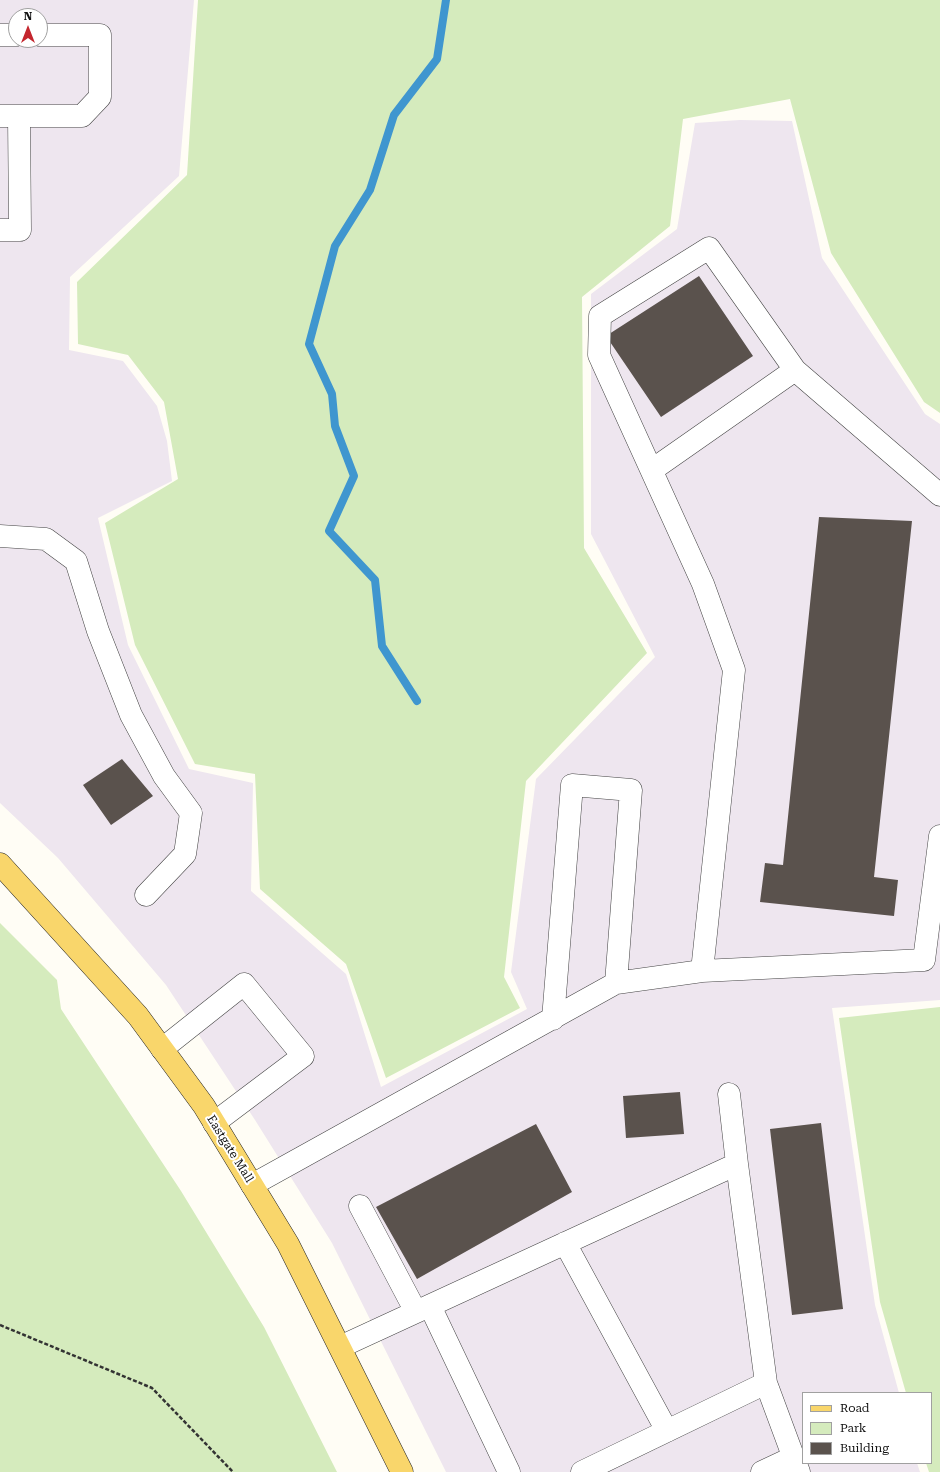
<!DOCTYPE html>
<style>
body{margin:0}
#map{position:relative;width:940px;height:1472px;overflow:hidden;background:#fffdf5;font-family:"Roboto Serif",serif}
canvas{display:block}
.legend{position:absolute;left:802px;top:1392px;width:130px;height:72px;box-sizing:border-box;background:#fff;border:1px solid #a0a0a0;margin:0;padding:5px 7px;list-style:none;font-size:12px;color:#111}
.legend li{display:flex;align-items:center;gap:8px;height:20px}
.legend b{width:20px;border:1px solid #a0a0a0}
.north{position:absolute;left:8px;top:8px;width:40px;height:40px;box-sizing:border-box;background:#fff;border:1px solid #a0a0a0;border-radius:50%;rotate:0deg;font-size:11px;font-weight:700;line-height:16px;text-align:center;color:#111}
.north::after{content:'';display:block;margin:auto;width:14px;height:18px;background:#c4262e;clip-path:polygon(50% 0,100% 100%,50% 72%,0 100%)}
</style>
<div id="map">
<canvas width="940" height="1472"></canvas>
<ul class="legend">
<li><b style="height:5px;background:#f9d66b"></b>Road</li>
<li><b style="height:11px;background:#d5ebbd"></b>Park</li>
<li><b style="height:11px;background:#5a524d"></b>Building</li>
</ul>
<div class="north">N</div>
</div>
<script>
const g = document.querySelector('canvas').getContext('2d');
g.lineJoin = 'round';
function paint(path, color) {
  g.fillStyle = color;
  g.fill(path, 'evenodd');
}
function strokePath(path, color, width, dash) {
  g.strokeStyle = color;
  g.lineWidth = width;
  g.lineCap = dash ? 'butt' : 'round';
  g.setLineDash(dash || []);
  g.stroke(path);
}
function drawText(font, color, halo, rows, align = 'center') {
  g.font = font + ' "Roboto Serif",serif';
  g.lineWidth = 4;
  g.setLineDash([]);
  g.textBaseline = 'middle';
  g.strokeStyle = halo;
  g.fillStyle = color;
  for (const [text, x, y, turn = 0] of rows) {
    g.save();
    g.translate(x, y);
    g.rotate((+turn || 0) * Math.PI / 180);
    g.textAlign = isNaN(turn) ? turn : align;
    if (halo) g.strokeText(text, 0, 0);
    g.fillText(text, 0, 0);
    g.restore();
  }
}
paint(new Path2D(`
 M 0,0 L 194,0 L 179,176 L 70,277 L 69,350 L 123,361 L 157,406 L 167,441 L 172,481 L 98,518 L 128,645 L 189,769 L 253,783 L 251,891 L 346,974 L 381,1087 L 527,1009 L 511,972 L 536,779 L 655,657 L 591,534 L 591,294 L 677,229 L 695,123 L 740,120 L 792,121 L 822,258 L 925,414 L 940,424 L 940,1000 L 832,1008 L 875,1305 L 899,1393 L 803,1393 L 803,1463 L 917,1463 L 920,1472 L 446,1472 L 332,1243 L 255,1120 L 166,985 L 58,858 L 0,803 ZM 16,16 L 40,16 L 40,40 L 16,40 Z`), '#eee6ef');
paint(new Path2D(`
 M 198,0 L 940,0 L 940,413 L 924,402 L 831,253 L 790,99 L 683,119 L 670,226 L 582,297 L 584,548 L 647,653 L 526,781 L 504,977 L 520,1008 L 386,1078 L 346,964 L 260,889 L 255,774 L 195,764 L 135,645 L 105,523 L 178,479 L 164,402 L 128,355 L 78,344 L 77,282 L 187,175 Z
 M 0,923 L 57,980 L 61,1009 L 181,1191 L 264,1327 L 337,1472 L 0,1472 Z
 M 940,1007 L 940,1472 L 929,1472 L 926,1463 L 931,1463 L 931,1393 L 906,1393 L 880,1302 L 839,1018 Z`), '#d5ebbd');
strokePath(new Path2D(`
 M 417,701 L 382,646 L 375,580 L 329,531 L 354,476 L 335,426 L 332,394 L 309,344 L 335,246 L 370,190 L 394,115 L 437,59 L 446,0`), '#3f96cf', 8);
paint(new Path2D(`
 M 699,276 L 753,356 L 661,417 L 606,336 Z
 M 819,517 L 912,521 L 874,877 L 898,880 L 894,916 L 760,902 L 765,863 L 783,865 Z
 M 122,759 L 153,796 L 111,825 L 83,785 Z
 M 680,1092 L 684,1134 L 626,1138 L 623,1096 Z
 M 821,1123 L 843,1309 L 792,1315 L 770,1129 Z
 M 536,1124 L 572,1192 L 417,1279 L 376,1207 Z`), '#5a524d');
const minor = new Path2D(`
 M 0,35 L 16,35
 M 0,116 L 82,116 L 100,97 L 100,35 L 40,35
 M 0,230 L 20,230 L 19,116
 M 652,470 L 795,370
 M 0,536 L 46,539 L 76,561 L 98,631 L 131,715 L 164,776 L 191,813 L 185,854 L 146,895
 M 702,971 L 734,670 L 703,584 L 599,355 L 600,316 L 709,248 L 795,370 L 940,495
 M 553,1019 L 572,785 L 631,790 L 616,983
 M 162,1049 L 244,984 L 303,1056 L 214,1123
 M 729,1094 L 737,1164
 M 252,1185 L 616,983 L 702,971 L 924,960 L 940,836
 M 360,1206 L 416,1312
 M 565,1243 L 667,1431
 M 430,1306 L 509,1472
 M 340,1347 L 737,1164 L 766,1383 L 799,1472
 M 582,1472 L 766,1383
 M 762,1472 L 794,1457`);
const major = new Path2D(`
 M 0,864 L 138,1016 L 204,1106 L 288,1244 L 402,1472`);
strokePath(minor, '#444', 23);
strokePath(major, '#222', 23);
strokePath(new Path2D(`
 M 0,1325 L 152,1388 L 233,1472`), '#333', 2.5, [4, 2]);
strokePath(minor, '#fff', 22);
strokePath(major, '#f9d66b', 22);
drawText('12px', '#111', '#fff', [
 ["Eastgate Mall",230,1149,58]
]);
</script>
